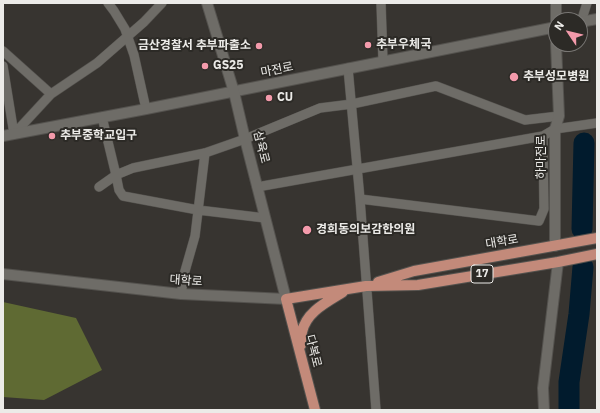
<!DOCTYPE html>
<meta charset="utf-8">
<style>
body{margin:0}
#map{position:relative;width:600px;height:413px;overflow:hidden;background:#373430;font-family:"IBM Plex Sans",sans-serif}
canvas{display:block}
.frame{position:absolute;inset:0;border:4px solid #ecebe8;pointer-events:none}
.north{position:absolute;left:548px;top:12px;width:40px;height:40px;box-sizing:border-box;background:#2c2a26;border:1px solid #797774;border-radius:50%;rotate:305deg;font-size:11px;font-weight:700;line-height:16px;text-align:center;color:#ecebe8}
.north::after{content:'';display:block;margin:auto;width:14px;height:18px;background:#f39aab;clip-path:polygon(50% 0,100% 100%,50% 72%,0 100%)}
</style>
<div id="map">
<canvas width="600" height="413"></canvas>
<div class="frame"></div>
<div class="north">N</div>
</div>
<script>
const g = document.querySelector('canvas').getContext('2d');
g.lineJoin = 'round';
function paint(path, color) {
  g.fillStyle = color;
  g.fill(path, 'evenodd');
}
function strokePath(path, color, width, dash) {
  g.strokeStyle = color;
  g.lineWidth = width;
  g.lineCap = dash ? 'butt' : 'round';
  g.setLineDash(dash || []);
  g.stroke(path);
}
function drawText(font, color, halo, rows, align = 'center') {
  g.font = font + ' "IBM Plex Sans","Noto Sans KR",sans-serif';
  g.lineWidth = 4;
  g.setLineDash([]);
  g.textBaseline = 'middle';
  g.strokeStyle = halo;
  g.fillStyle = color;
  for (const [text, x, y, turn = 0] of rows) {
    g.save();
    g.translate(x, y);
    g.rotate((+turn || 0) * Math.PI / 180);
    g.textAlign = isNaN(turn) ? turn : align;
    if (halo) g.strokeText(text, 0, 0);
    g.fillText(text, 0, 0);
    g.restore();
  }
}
paint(new Path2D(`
 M 3,302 L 76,318 L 102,370 L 44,400 L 3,397 Z`), '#5f6a33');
strokePath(new Path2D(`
 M 582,229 L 584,143
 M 569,410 L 569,382 L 579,314 L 583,267`), '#011b2d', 21);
const minor = new Path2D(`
 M 108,3 L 114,11 L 125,29 L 134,55 L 146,109
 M 381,3 L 383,61
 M 581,22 L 587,3
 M 3,51 L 51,94
 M 3,66 L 14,134
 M 348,68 L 360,199 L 376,410
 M 102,117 L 116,175 L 119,190 L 123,196 L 198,210 L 265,218
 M 14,134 L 51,94 L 97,63 L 144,22 L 162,3
 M 99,187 L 116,175 L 133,168 L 205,153 L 245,139 L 320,108 L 352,104 L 436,86 L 525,120 L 559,116
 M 257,187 L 543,136 L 555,129 L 597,123
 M 360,199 L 539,221 L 544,209 L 543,136
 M 181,294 L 185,271 L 195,236 L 205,153`);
const tertiary = new Path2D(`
 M 580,22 L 597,19
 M 556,41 L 556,3
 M 3,136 L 146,109 L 556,27
 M 555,246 L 555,129 L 559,116 L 556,44
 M 3,274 L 181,294 L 286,299
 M 544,410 L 543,388 L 558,262`);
const secondary = new Path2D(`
 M 207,3 L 234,92 L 245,139 L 286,299`);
const primary = new Path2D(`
 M 378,282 L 414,271 L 597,238
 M 301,345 C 301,341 301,336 302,332 C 306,312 327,302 343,292
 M 315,410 L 286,299 L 366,286 L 418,285 L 558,262 L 597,254`);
strokePath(minor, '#54524e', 10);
strokePath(tertiary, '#54524e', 12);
strokePath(secondary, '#54524e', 12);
strokePath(primary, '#54524e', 12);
strokePath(minor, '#6e6c67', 9);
strokePath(tertiary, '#6e6c67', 10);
strokePath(secondary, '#6e6c67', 10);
strokePath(primary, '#c38a7a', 10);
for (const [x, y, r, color] of [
 [368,45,4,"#f39aab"],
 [259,46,4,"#f39aab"],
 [205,66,4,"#f39aab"],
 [514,77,5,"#f39aab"],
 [269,98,4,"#f39aab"],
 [52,136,4,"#f39aab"],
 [307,230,5,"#f39aab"]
]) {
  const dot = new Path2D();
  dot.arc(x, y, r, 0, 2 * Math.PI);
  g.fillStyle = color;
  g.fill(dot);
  strokePath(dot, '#2c2a26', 1.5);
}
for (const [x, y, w] of [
 [482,274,22]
]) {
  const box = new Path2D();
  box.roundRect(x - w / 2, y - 9, w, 18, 3);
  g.fillStyle = '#2c2a26';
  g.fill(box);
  strokePath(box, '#ecebe8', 1);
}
drawText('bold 11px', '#ecebe8', null, [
 ["17",482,274]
]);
drawText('bold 12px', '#ecebe8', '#2c2a26', [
 ["추부우체국",376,45],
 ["금산경찰서 추부파출소",251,46,"right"],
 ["GS25",213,66],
 ["추부성모병원",523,77],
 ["CU",277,98],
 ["추부중학교입구",60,136],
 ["경희동의보감한의원",316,230]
], 'left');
drawText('12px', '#ecebe8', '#2c2a26', [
 ["마전로",277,70,-11],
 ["삼육로",261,147,76],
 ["하마전로",542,157,-90],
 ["대학로",502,242,-10],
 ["대학로",186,281,4],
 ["다복로",313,351,76]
]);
</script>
